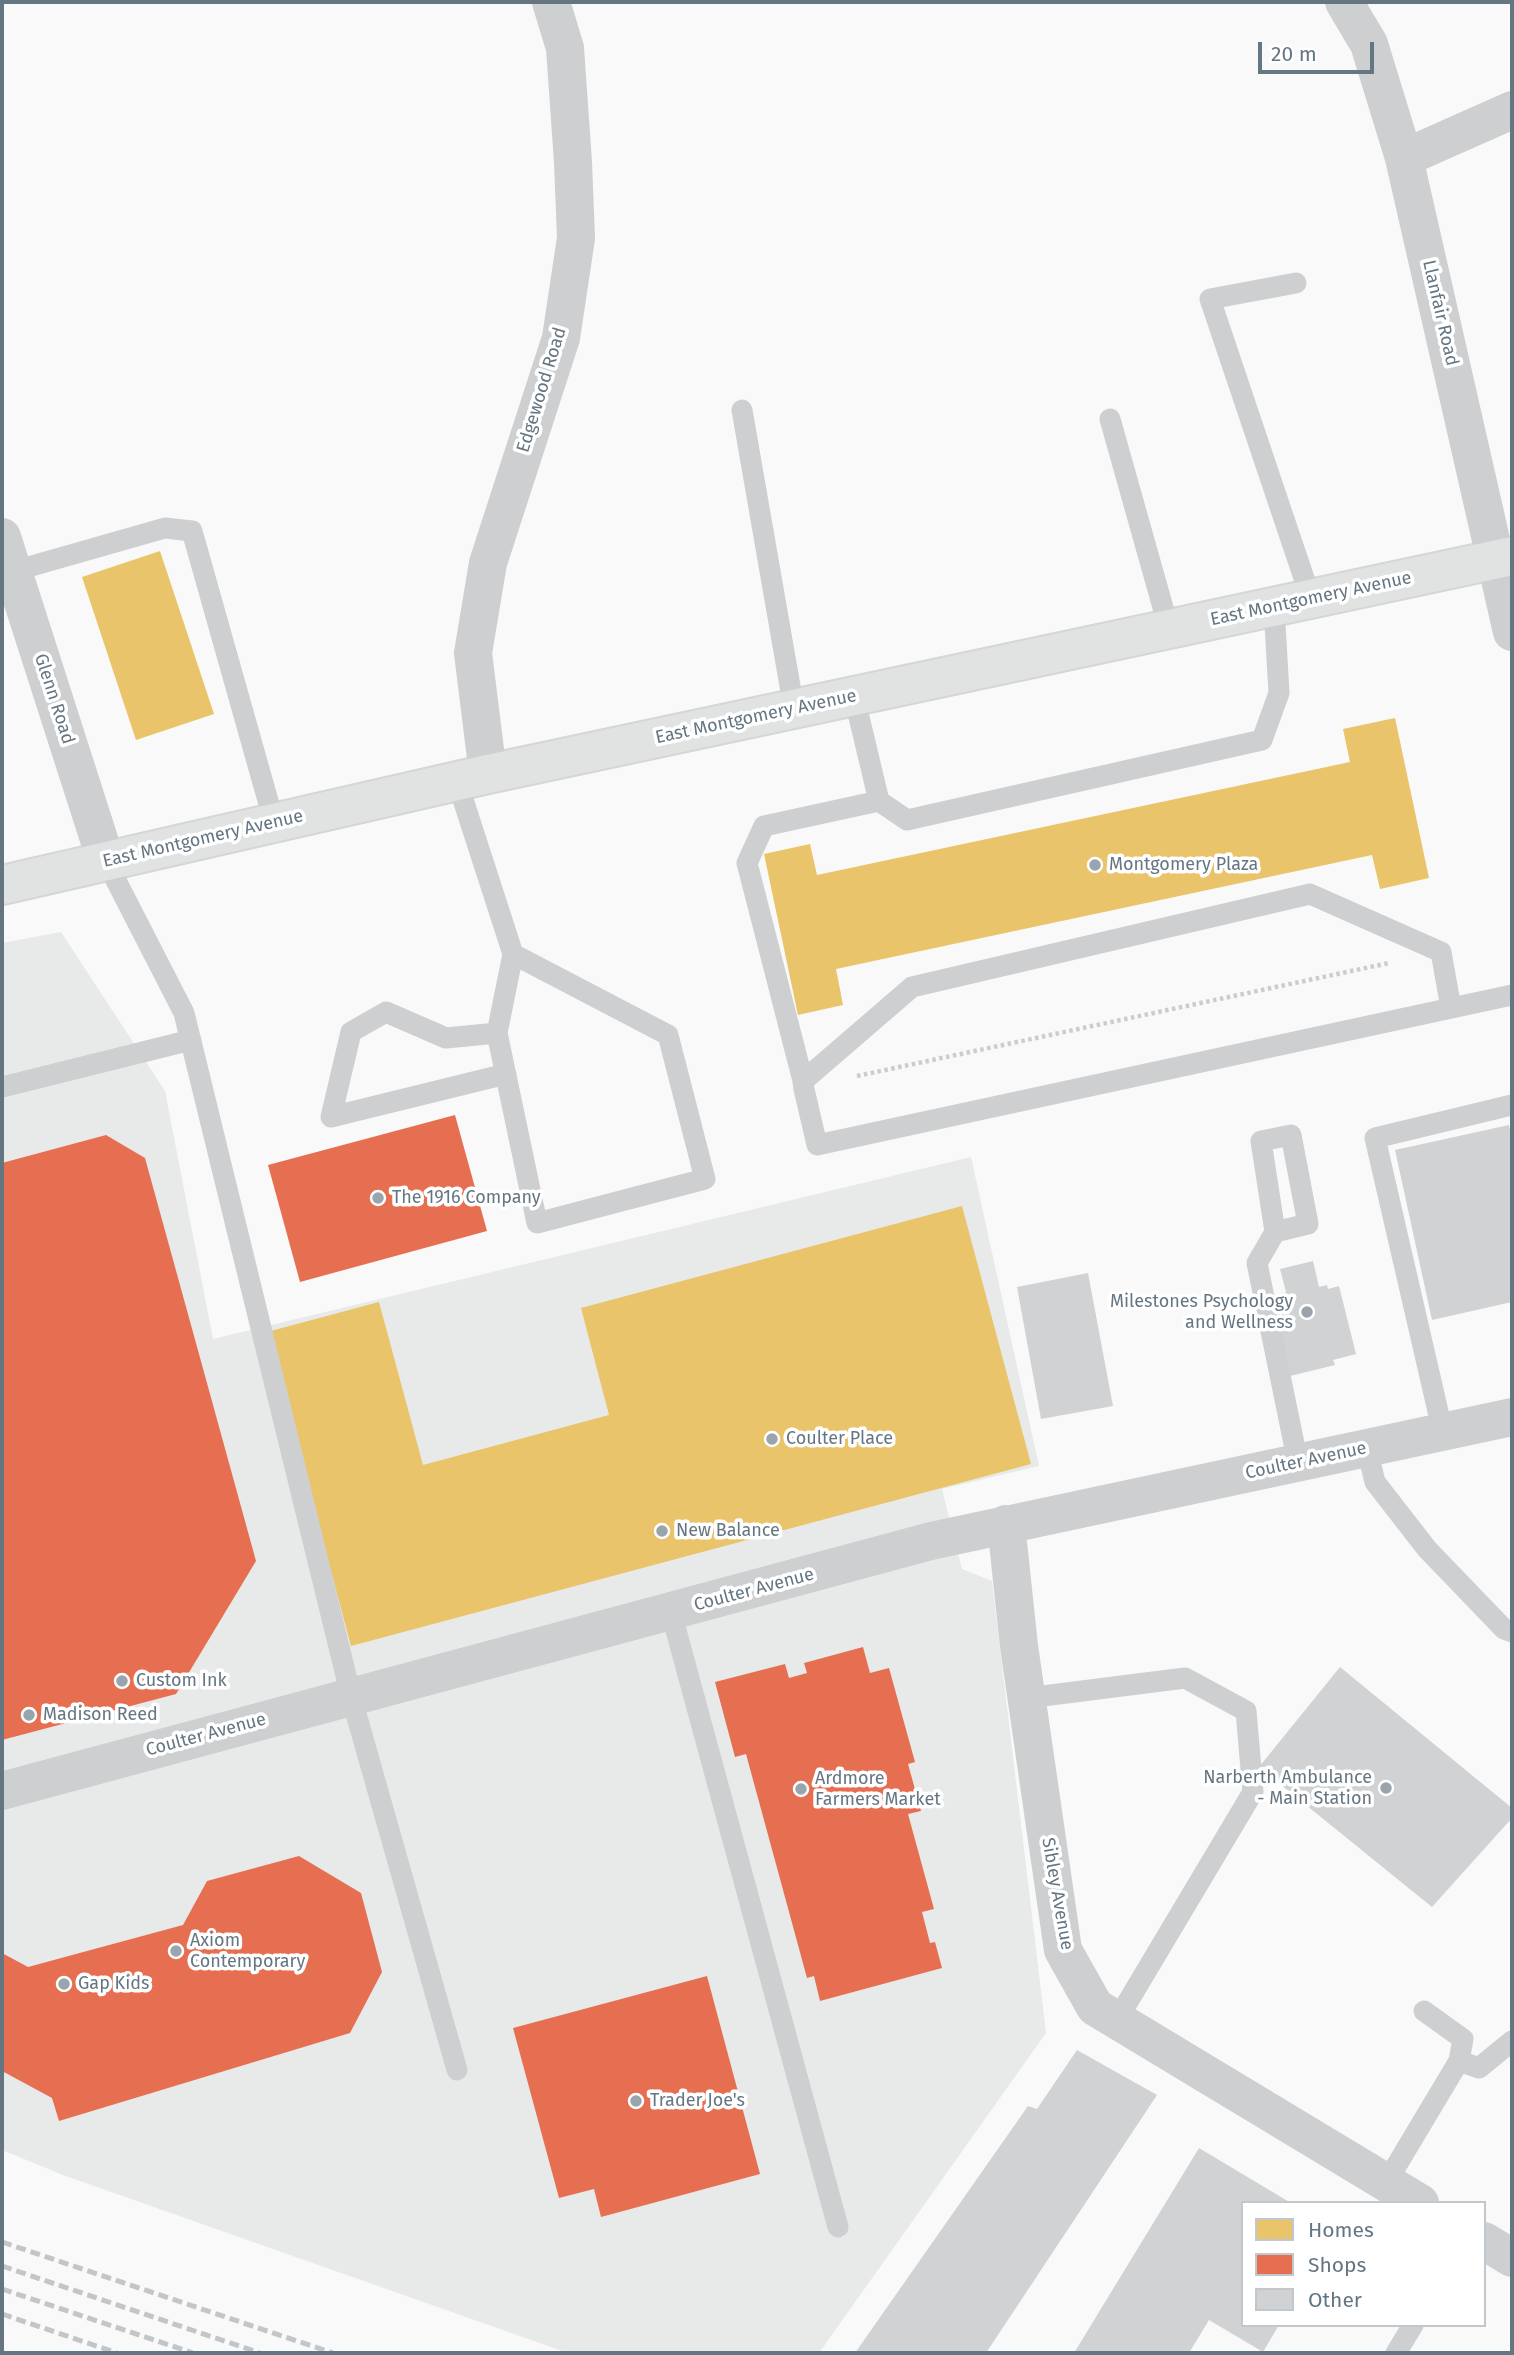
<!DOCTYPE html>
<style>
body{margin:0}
#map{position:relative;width:1514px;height:2355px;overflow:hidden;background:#f9f9f9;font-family:"Fira Sans",sans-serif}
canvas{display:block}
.frame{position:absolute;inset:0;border:4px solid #657683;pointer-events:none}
.legend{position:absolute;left:1241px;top:2201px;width:245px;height:126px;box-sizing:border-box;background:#fff;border:2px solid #c1c8cd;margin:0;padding:9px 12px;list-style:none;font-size:21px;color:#657683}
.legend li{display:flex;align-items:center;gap:14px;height:35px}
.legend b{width:35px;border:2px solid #c1c8cd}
.scale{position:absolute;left:1258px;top:42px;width:116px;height:32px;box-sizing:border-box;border:4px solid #657683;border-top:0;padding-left:9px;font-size:21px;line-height:24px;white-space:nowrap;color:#657683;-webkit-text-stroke:5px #fff;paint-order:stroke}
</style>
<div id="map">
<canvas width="1514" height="2355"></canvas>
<div class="frame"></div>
<ul class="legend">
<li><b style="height:19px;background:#e9c46a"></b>Homes</li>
<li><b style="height:19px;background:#e76f51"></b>Shops</li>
<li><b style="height:19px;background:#d0d2d3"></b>Other</li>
</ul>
<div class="scale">20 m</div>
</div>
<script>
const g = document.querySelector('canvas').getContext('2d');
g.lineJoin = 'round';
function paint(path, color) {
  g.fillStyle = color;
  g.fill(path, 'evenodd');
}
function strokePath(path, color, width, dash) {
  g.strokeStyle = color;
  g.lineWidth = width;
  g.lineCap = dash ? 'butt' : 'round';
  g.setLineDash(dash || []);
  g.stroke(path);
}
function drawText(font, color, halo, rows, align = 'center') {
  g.font = font + ' "Fira Sans",sans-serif';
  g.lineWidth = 7;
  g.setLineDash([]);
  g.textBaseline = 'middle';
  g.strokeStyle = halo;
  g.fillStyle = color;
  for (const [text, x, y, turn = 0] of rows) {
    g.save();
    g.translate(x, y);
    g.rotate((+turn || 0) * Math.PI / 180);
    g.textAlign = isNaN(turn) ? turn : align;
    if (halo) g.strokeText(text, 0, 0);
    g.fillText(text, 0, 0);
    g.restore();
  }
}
paint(new Path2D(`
 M 61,932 L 165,1091 L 213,1339 L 971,1157 L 1039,1466 L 942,1489 L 962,1569 L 992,1581 L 1046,2033 L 819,2353 L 568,2353 L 63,2175 L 2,2150 L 2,943 Z`), '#e8e9e9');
paint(new Path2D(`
 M 160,551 L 214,714 L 136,740 L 82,577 Z
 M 1395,718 L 1429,878 L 1380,889 L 1372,855 L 836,969 L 843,1005 L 798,1015 L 764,854 L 810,844 L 817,875 L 1350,762 L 1343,729 Z
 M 962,1206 L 1031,1464 L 351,1646 L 267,1332 L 379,1302 L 423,1465 L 609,1415 L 581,1308 Z`), '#e9c46a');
paint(new Path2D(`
 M 455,1115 L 487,1231 L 300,1282 L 268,1165 Z
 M 106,1135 L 145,1158 L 256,1561 L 176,1694 L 2,1740 L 2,1163 Z
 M 863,1647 L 870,1673 L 889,1668 L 915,1762 L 908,1764 L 921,1811 L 908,1814 L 934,1909 L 922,1912 L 930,1943 L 935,1942 L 942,1968 L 820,2001 L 814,1976 L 807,1978 L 746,1754 L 735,1757 L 715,1682 L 785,1664 L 789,1678 L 807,1673 L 804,1663 Z
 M 299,1856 L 361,1893 L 382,1972 L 350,2033 L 59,2121 L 52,2098 L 2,2071 L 2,1953 L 28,1967 L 183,1925 L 207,1881 Z
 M 707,1976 L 760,2174 L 601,2217 L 594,2189 L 559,2198 L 513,2028 Z`), '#e76f51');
paint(new Path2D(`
 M 1509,1125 L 1512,1139 L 1512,1302 L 1432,1320 L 1395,1150 Z
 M 1313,1261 L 1319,1287 L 1327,1285 L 1328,1289 L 1339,1286 L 1356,1354 L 1333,1360 L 1335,1365 L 1290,1376 L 1265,1297 L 1286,1292 L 1280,1269 Z
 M 1088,1273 L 1113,1406 L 1041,1419 L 1017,1287 Z
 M 1340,1667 L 1512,1808 L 1512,1818 L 1432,1907 L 1259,1767 Z
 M 1077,2050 L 1157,2095 L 986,2353 L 855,2353 L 1028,2106 L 1037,2109 Z
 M 1199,2148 L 1291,2203 L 1243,2203 L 1243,2325 L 1279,2325 L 1263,2352 L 1209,2320 L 1189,2353 L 1074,2353 Z`), '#d0d2d3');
const primary = new Path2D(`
 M 2,885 L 488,774 L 1512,556`);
strokePath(primary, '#d5d6d7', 42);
strokePath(new Path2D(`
 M 857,1076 L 1389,963`), '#cbcccd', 4.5, [3.5, 3.5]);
strokePath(new Path2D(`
 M 1296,283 L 1210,299 L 1311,599
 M 742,410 L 794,709
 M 1110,419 L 1169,629
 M 14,571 L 165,528 L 192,531 L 274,822
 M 854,696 L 879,801 L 907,820 L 1262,740 L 1279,693 L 1274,607
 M 457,781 L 513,954 L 668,1035 L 705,1179 L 537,1223 L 497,1033 L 513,954
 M 106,861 L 184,1013 L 351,1696 L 457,2070
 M 1451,1008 L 1441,952 L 1310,894 L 912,987 L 803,1081 L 804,1089 L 817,1145 L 1512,995
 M 497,1033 L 446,1038 L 386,1012 L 351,1032 L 331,1117 L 506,1074
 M 803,1081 L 747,863 L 764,826 L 879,801
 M 2,1087 L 191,1040
 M 1275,1232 L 1308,1224 L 1291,1135 L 1261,1141 L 1275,1232 L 1257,1263 L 1298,1463
 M 1443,1433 L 1375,1138 L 1512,1105
 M 1367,1449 L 1375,1482 L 1427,1549 L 1504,1629 L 1512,1632
 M 671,1612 L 838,2227
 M 1027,1698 L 1185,1678 L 1246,1711 L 1253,1792 L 1117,2020
 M 1459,2061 L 1479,2068 L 1512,2041
 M 1386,2183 L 1459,2061 L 1463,2039 L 1424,2011
 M 1396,2353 L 1413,2325`), '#cecfd0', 21);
strokePath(new Path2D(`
 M 1344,2 L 1369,44 L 1404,158 L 1512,632
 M 1404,158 L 1512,110
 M 2,537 L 106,861
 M 488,774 L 473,653 L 488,563 L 561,338 L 576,238 L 573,162 L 565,48 L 551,2
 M 1006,1524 L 1019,1646 L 1063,1950 L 1095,2007 L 1420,2203
 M 2,1791 L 931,1541 L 1512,1417
 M 1484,2241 L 1512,2258`), '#cecfd0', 38);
strokePath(primary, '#e1e2e2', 38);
strokePath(new Path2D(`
 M 2,2242 L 333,2353
 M 2,2266 L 260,2353
 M 2,2289 L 193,2353
 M 2,2314 L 117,2353`), '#c3c5c6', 5, [10, 5]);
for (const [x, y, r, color] of [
 [1095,865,7,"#99a4ac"],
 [378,1198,7,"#99a4ac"],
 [1307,1312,7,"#99a4ac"],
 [772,1439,7,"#99a4ac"],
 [662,1531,7,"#99a4ac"],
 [122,1681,7,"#99a4ac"],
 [29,1715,7,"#99a4ac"],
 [1386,1788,7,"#99a4ac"],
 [801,1789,7,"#99a4ac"],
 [176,1951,7,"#99a4ac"],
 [64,1984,7,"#99a4ac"],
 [636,2101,7,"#99a4ac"]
]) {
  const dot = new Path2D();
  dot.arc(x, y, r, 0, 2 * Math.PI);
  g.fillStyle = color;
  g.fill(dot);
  strokePath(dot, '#fff', 2.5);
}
drawText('18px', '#657683', '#fff', [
 ["Llanfair Road",1440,313,77],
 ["Edgewood Road",542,390,-73],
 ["East Montgomery Avenue",1311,599,-12],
 ["Glenn Road",54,699,72],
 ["East Montgomery Avenue",756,717,-12],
 ["East Montgomery Avenue",203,839,-13],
 ["Coulter Avenue",1306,1461,-12],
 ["Coulter Avenue",754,1590,-15],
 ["Coulter Avenue",206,1735,-15],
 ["Sibley Avenue",1057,1894,80]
]);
drawText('18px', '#657683', '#fff', [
 ["Montgomery Plaza",1109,865],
 ["The 1916 Company",392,1198],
 ["Milestones Psychology",1293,1302,"right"],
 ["and Wellness",1293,1323,"right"],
 ["Coulter Place",786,1439],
 ["New Balance",676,1531],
 ["Custom Ink",136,1681],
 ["Madison Reed",43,1715],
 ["Narberth Ambulance",1372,1778,"right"],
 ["- Main Station",1372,1799,"right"],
 ["Ardmore",815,1779],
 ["Farmers Market",815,1800],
 ["Axiom",190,1941],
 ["Contemporary",190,1962],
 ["Gap Kids",78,1984],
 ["Trader Joe's",650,2101]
], 'left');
</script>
